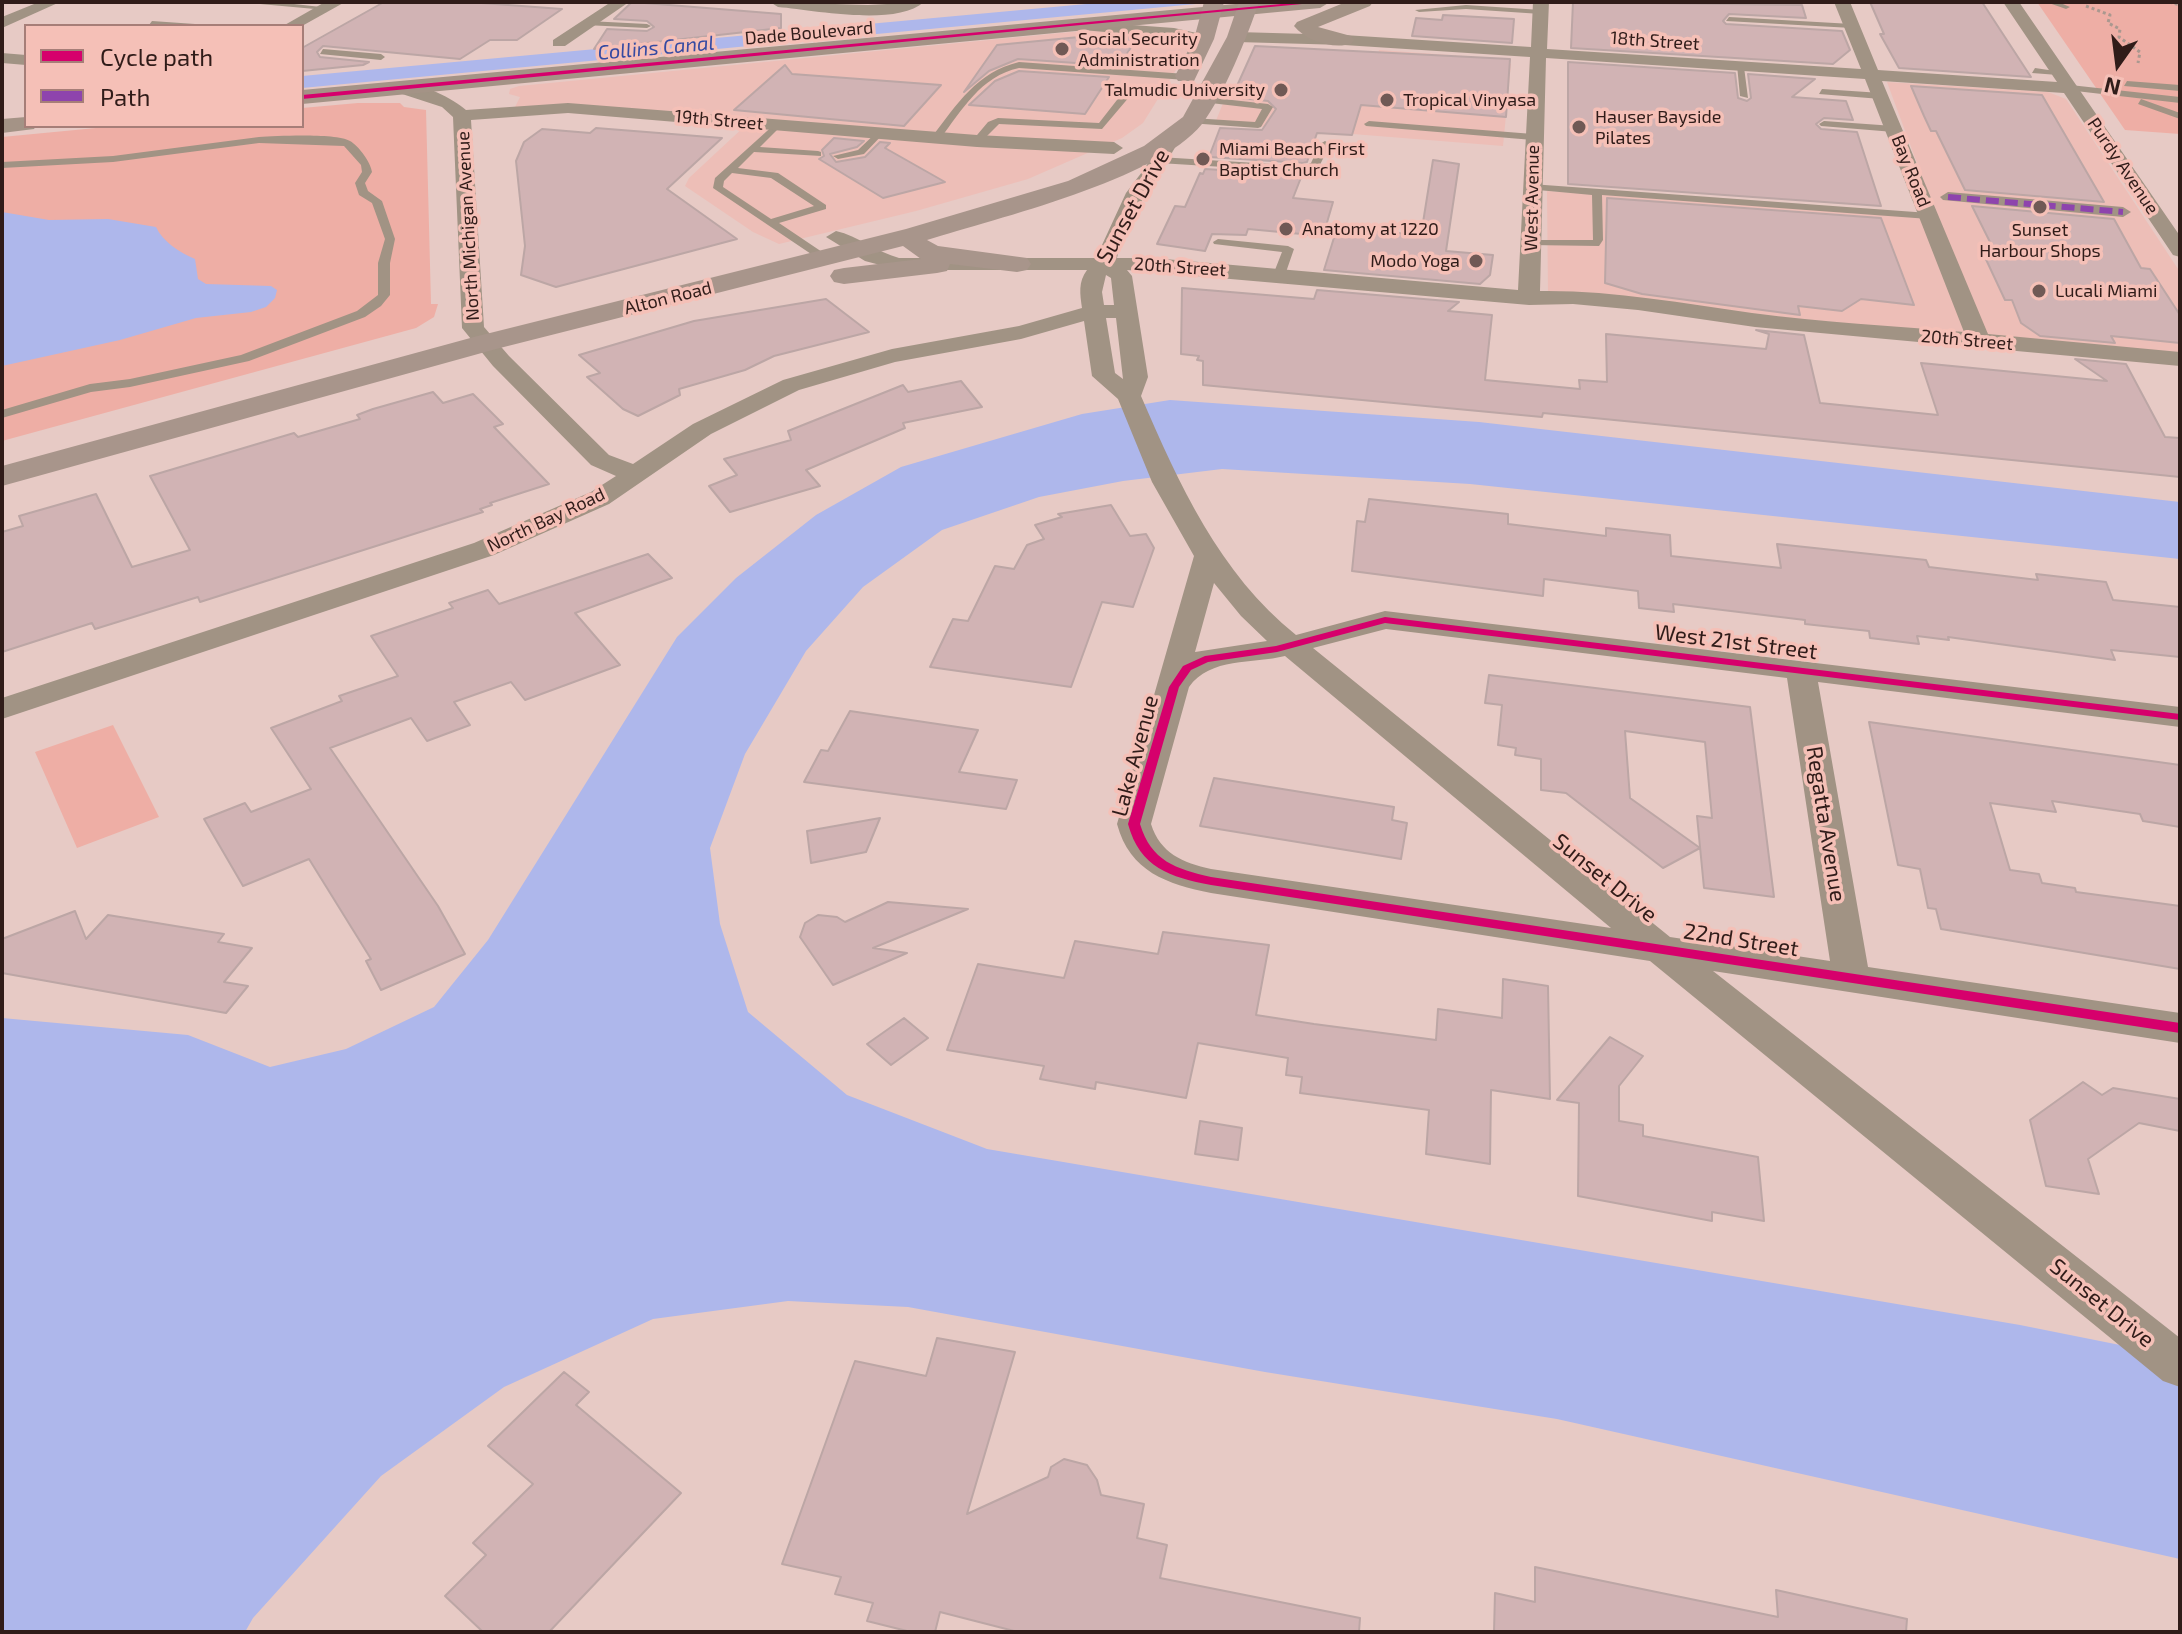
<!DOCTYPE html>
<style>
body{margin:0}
#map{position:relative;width:2182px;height:1634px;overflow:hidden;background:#e7cac5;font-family:"Exo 2",sans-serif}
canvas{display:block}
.frame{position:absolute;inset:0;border:4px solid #301c19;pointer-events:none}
.legend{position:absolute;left:24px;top:24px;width:280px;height:104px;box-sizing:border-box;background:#f5c0b7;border:2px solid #a67e78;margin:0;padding:10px 14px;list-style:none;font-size:24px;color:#301c19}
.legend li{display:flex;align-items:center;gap:16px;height:40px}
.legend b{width:40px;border:2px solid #a67e78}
.north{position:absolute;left:2078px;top:24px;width:80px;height:80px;-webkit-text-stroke:6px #f5c0b7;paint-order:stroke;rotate:194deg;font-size:22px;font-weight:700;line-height:32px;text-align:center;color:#301c19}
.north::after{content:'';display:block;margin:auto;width:28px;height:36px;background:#301c19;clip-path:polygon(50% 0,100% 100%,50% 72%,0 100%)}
</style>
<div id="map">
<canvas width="2182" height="1634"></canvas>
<div class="frame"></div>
<ul class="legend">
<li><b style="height:10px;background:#d6006c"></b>Cycle path</li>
<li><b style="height:10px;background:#8e44ad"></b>Path</li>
</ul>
<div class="north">N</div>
</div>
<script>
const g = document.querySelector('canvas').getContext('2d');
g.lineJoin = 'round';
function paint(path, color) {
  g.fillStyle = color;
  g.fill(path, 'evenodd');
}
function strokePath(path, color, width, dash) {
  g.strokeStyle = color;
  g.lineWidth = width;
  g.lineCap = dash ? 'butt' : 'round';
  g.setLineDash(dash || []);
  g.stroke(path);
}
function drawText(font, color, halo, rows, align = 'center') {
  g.font = font + ' "Exo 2",sans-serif';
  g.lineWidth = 7;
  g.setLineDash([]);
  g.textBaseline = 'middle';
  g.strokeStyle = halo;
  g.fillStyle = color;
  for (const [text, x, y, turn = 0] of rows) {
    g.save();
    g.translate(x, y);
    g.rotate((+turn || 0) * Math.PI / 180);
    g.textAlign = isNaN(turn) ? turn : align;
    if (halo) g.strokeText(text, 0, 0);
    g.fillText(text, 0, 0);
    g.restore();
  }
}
paint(new Path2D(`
 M 1102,29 L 1187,39 L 1192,44 L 1143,123 L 1122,138 L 1028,179 L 916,211 L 779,244 L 753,232 L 685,186 L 689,178 L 747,124 L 515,107 L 520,97 L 509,94 L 510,89 L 519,86 Z
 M 1379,50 L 1492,58 L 1511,64 L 1503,146 L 1215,123 L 1226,96 L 1361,107 Z
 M 1887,82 L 2048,92 L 2066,99 L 2180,272 L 2180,355 L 1548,295 L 1547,191 L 1937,217 Z`), '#edbeb7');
paint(new Path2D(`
 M 2037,2 L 2180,2 L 2180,134 L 2125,130 Z
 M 358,103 L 400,103 L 404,107 L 426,110 L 431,304 L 438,304 L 434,317 L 416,328 L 2,441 L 2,137 L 117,126 L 302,126 L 302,108 Z
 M 113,725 L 159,817 L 77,848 L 35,752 Z`), '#eeaea5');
paint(new Path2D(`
 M 1108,2 L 1217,2 L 302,88 L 302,76 Z
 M 2,212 L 49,220 L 108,219 L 156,227 C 163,242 179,252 195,259 L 198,279 L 206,284 L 271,286 L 277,290 L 275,298 L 266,307 L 251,312 L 196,318 L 120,340 L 2,366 Z
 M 1170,400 L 1479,422 L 2180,502 L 2180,559 L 1470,484 L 1222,469 L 1123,481 L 1039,497 L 942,530 L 863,587 L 806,651 L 745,754 L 710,848 L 720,924 L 748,1012 L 847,1095 L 987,1149 L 2020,1325 L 2180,1357 L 2180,1559 L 1557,1419 L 1265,1372 L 908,1307 L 788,1301 L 653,1319 L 504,1387 L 381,1476 L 253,1618 L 245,1632 L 2,1632 L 2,1018 L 188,1035 L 270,1067 L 346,1049 L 434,1007 L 488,940 L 677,637 L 736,578 L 816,515 L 901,467 L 1082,414 Z`), '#aeb7eb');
const building = new Path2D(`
 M 384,2 L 468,2 L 562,9 L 517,40 L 490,40 L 460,59 L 323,46 L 317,52 L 320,57 L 369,62 L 363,65 L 302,71 L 302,48 Z
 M 632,2 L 781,14 L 781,28 L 594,49 L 607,29 L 647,31 L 654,27 L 647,21 L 614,19 Z
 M 1573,2 L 1802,5 L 1806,18 L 1729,14 L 1723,21 L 1726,24 L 1842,31 L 1850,50 L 1833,64 L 1571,48 Z
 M 1870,2 L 1982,2 L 2031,77 L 1899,68 L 1880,34 L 1884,34 Z
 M 1443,15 L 1514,19 L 1512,43 L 1412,36 L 1416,18 L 1442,20 Z
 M 1100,35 L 1137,38 L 1119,66 L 1018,59 L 989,71 L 964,92 L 997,45 Z
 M 1255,46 L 1510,59 L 1506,117 L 1361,105 L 1352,135 L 1317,133 L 1307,162 L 1303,163 L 1209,157 L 1220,128 L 1262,130 L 1276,109 L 1268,101 L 1232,97 Z
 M 1568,62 L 1735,73 L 1738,98 L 1747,101 L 1751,98 L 1748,74 L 1815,79 L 1792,97 L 1846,101 L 1853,120 L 1824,118 L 1816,124 L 1821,129 L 1857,132 L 1881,206 L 1568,184 Z
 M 785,65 L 792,74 L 941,85 L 904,126 L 734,110 Z
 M 1019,71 L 1109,77 L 1085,114 L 969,105 L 995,81 Z
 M 1911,86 L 2042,95 L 2104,202 L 1965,190 L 1936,131 L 1931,131 L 1924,116 Z
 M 596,128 L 722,138 L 667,189 L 737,239 L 556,287 L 521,275 L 525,246 L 516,161 L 524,142 L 542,129 L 590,133 Z
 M 834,138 L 864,141 L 857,147 L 830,154 L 836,162 L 865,157 L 880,142 L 890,143 L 885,148 L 945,182 L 883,198 L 819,159 L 824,156 L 822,150 Z
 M 1433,160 L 1459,164 L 1446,251 L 1493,255 L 1490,275 L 1480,284 L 1324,270 L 1337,228 L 1421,235 Z
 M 1205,169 L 1302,175 L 1293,198 L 1333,202 L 1323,236 L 1248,229 L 1246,235 L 1212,234 L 1205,251 L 1157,244 L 1175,206 L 1185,207 L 1200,173 L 1203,174 Z
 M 1607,198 L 1881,218 L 1914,305 L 1861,299 L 1842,311 L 1798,306 L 1800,315 L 1642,294 L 1605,283 Z
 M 1972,206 L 2114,219 L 2141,268 L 2150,269 L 2180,315 L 2180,343 L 2111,336 L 2115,343 L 2040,336 L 2021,323 L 2012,300 L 2005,300 L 1983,253 L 1996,254 Z
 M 1182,288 L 1314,299 L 1317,290 L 1459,302 L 1448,311 L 1492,315 L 1485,380 L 1580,389 L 1579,380 L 1607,382 L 1606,334 L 1766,349 L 1769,334 L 1756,330 L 1804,335 L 1820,403 L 1938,415 L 1921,363 L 2107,381 L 2075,359 L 2126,364 L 2165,437 L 2180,438 L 2180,477 L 1665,425 L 1543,413 L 1542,417 L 1203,385 L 1203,361 L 1197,360 L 1199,356 L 1181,354 Z
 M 826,299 L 869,332 L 774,356 L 745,370 L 679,389 L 680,395 L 638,416 L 623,409 L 587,377 L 600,373 L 579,355 L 694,321 Z
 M 961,381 L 982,407 L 903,423 L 905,428 L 806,470 L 820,486 L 730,512 L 709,486 L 737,475 L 724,459 L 791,440 L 788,431 L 903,385 L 908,392 Z
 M 433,392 L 443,403 L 473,394 L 503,424 L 494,427 L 549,484 L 490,503 L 492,505 L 480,509 L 483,512 L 200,602 L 198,597 L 95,629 L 92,623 L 2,652 L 2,532 L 23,526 L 19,516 L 96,494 L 132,567 L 190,550 L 150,476 L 294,433 L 298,437 L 360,419 L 357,415 L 373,409 Z
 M 1369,499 L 1508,514 L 1508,524 L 1606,536 L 1606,528 L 1670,535 L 1671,556 L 1781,568 L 1777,544 L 1926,560 L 1929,567 L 2038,580 L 2036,574 L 2106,582 L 2113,600 L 2180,607 L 2180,657 L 2111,650 L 2115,660 L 1948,637 L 1949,640 L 1917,636 L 1919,644 L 1870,638 L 1869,631 L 1805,624 L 1805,620 L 1673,604 L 1674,612 L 1639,608 L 1638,591 L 1544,579 L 1543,596 L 1352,571 L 1357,521 L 1365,522 Z
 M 1111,505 L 1130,536 L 1146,534 L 1154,548 L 1133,607 L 1102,602 L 1071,687 L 930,667 L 953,619 L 968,621 L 995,566 L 1014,569 L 1027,545 L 1044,539 L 1035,525 L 1062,517 L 1058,514 Z
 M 648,554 L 672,578 L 575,613 L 620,665 L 525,700 L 511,682 L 454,702 L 470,725 L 427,741 L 411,718 L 330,748 L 438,906 L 465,954 L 381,990 L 366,961 L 371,959 L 309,859 L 243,886 L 204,819 L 245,803 L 251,812 L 311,789 L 271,728 L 342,701 L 339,696 L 398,676 L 371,636 L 453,608 L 449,603 L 488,590 L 499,604 Z
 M 1489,675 L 1750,707 L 1774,897 L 1704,888 L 1697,816 L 1712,818 L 1705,742 L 1625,731 L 1630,798 L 1700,848 L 1663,868 L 1566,793 L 1541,790 L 1541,759 L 1515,755 L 1516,748 L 1498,745 L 1502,705 L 1485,703 Z
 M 850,711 L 978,730 L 959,772 L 1017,780 L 1006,809 L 804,782 L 821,750 L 828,751 Z
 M 1869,722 L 2180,765 L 2180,827 L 2143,821 L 2140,814 L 2052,801 L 2056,812 L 1990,803 L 2010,870 L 2039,874 L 2042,883 L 2075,888 L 2076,892 L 2180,906 L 2180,969 L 1941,929 L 1936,909 L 1928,908 L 1920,869 L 1898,865 Z
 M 1214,778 L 1394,807 L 1392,820 L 1407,823 L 1401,859 L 1200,826 Z
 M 880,818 L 866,852 L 811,863 L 807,831 Z
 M 888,902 L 968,909 L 873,948 L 907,953 L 833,985 L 800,937 L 805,923 L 818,915 L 837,917 L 845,922 Z
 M 75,911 L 86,939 L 108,915 L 224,934 L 218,942 L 252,948 L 224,982 L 248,986 L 226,1013 L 2,973 L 2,939 Z
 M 1163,932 L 1269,945 L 1256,1015 L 1314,1024 L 1436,1040 L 1438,1009 L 1502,1018 L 1503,979 L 1548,986 L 1550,1099 L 1491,1090 L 1490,1164 L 1426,1154 L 1429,1110 L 1300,1093 L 1302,1077 L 1286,1075 L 1288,1058 L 1198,1043 L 1186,1098 L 1096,1082 L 1095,1089 L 1040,1079 L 1044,1066 L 947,1050 L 978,964 L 1064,978 L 1075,941 L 1158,954 Z
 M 904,1018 L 928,1038 L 891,1065 L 867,1044 Z
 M 1610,1037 L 1643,1056 L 1619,1086 L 1619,1121 L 1643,1125 L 1643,1136 L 1758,1157 L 1764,1221 L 1712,1212 L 1712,1221 L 1578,1196 L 1579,1103 L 1557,1100 Z
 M 2083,1082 L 2102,1095 L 2113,1088 L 2180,1099 L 2180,1131 L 2139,1123 L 2088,1159 L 2099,1194 L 2046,1186 L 2030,1120 Z
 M 1200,1121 L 1242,1128 L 1238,1160 L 1195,1154 Z
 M 937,1338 L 1015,1352 L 967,1514 L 1048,1477 L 1051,1467 L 1064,1459 L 1087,1465 L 1097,1480 L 1101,1495 L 1144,1504 L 1137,1538 L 1167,1545 L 1160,1578 L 1360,1618 L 1359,1632 L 1018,1632 L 940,1612 L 935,1632 L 911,1632 L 867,1621 L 873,1603 L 835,1594 L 841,1577 L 782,1564 L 855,1361 L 926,1376 Z
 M 564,1372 L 589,1392 L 576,1405 L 681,1493 L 549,1632 L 483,1632 L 445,1596 L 486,1555 L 473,1543 L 533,1484 L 488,1446 Z
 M 1535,1567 L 1778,1617 L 1776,1590 L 1907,1619 L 1906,1632 L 1494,1632 L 1495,1593 L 1535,1602 Z`);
paint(building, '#d1b3b4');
strokePath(building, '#bca6a5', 2);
strokePath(new Path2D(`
 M 2169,2 L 2180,5
 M 2086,6 L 2110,15 L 2108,23 L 2120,29 L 2119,37 L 2140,52 L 2138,63`), '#aa988f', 3, [3, 3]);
paint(new Path2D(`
 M 238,2 L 276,2 L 330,8 L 326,10 Z
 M 2046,2 L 2058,2 L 2070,7 L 2066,9 Z
 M 1466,5 L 1541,10 L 1545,12 L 1541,14 L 1466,9 L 1419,12 L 1415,10 Z
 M 1729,17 L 1852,24 L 1856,26 L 1852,28 L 1726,21 Z
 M 152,21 L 195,24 L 199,26 L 149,25 Z
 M 588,21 L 647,24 L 651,26 L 647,28 L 585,25 Z
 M 323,49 L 381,54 L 385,57 L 381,60 L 320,54 Z
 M 1019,62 L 1186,74 L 1190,77 L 1186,80 L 1019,68 C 981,76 962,110 940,139 L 934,139 L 932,137 C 957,104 977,72 1019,62 Z
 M 1737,65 L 1744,67 L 1748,98 L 1740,96 Z
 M 2035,68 L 2062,72 L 2058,75 L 2032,73 Z
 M 2127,81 L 2180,85 L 2180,91 L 2124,86 Z
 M 2070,85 L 2180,97 L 2180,103 L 2067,90 Z
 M 1822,89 L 1881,93 L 1886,96 L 1881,99 L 1819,94 Z
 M 1124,91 L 1176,92 L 1181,95 L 1176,98 L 1130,96 L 1102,129 L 999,124 L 980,143 L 972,141 L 988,122 L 998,118 L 1099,123 Z
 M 1205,97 L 1268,104 L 1273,107 L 1261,127 L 1258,128 L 1189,123 L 1187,121 L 1192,118 L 1255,122 L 1262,109 L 1202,102 Z
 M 2141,99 L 2180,113 L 2180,119 L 2138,104 Z
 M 1369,121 L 1533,134 L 1538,137 L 1533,140 L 1366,126 L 1364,124 Z
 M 1824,121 L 1894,126 L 1899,129 L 1894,132 L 1821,126 L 1819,124 Z
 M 777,122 L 782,125 L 760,147 L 818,151 L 821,152 L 821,156 L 754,152 L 738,168 L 778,173 L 826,205 L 826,209 L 779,223 L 828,256 L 828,260 L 820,260 L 713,188 L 715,178 ZM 732,173 L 771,178 L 814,206 L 771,219 L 723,187 L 724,181 Z
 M 879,130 L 884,133 L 864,154 L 838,159 L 833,156 L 858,150 Z
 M 259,137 C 278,136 335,133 350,141 C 359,146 371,163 372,172 L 365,183 L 368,191 L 382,201 L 395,239 L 390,263 L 390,295 L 381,306 L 365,317 L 249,361 L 130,387 L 91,392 L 2,418 L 2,410 L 90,384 L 130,379 L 241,355 L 357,311 L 378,295 L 378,263 L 385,239 L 372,203 L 359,195 L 355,183 L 362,172 L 361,165 L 344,146 L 259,143 L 113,162 L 2,168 L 2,162 L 113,156 Z
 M 1325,141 L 1330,144 L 1319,167 L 1305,172 L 1159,163 L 1154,160 L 1159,157 L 1304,166 L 1311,163 L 1320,144 Z
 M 1531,184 L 1929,213 L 1934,216 L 1929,219 L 1602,195 L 1603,240 L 1599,246 L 1530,245 L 1525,242 L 1526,240 L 1593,240 L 1592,195 L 1527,189 L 1527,185 Z
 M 1218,239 L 1288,246 L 1294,249 L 1285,275 L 1279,278 L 1273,275 L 1282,252 L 1214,244 L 1213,242 Z`), '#a19384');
paint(new Path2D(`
 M 1948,192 L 2123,207 L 2131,212 L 2123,217 L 1943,200 L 1940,197 Z`), '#a19384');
paint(new Path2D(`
 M 39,2 L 60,2 L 2,28 L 2,17 Z
 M 325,2 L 345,2 L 302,26 L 283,26 Z
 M 611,2 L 629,2 L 565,46 L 553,46 L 553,40 Z
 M 770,2 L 868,5 L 924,2 C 895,27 814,10 778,7 Z
 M 1533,2 L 1549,2 L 1547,49 L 1861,69 L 1834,2 L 1850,2 L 1878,70 L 2057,82 L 2003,2 L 2019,2 L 2180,236 L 2180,257 L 2173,255 L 2064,93 L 1882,81 L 1988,334 L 2180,352 L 2180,366 L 1755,327 L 1638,310 L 1573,304 L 1529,305 L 1127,270 L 1132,276 L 1148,377 L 1141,396 C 1179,484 1219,573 1296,635 L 1385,611 L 2180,707 L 2180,727 L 1818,682 L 1868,967 L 2180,1013 L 2180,1043 L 1713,971 L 2180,1338 L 2180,1387 L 2163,1381 L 1650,961 L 1211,893 C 1167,884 1130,872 1117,824 L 1194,556 L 1152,482 L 1118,399 L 1092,376 L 1084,321 L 1021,339 L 895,362 L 799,390 L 711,434 L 609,504 L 494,555 L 2,719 L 2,698 L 474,543 L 591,492 L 616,476 L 591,465 L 493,366 L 462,328 L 453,117 L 442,107 L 396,92 L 393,88 L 396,84 C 417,80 451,97 466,110 L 568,103 L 977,135 L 1114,142 L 1123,148 L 1114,154 L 977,147 L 568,113 L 471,120 L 484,327 L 509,356 L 609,455 L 633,464 L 693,424 L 783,380 L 892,349 L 1019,326 L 1082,308 C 1080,294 1078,282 1087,270 L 899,270 L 865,261 L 826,237 L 836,231 C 858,236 877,252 899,258 L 1096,258 L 1126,193 L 1145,168 L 1164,136 L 1170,135 L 1179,140 C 1159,179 1127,214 1117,258 L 1153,258 L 1518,290 L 1530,57 L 1344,45 L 1237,42 L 1229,37 L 1237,32 L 1344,35 L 1531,47 ZM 1546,58 L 1865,79 L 1964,332 C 1893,326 1822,322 1752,313 C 1681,303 1611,290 1540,291 ZM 1106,275 L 1111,278 L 1114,305 L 1104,305 L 1102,292 ZM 1106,318 L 1116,318 L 1123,379 L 1115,373 ZM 1214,583 L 1241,616 L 1267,641 L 1195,652 ZM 1386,629 L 1787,678 L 1830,961 L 1670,937 L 1313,648 ZM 1285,656 L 1611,928 L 1211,869 C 1183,863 1160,853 1151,824 L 1189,687 C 1210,657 1253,664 1285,656 Z
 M 1077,21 L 1174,28 L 1210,36 L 1212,39 L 1204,44 L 1174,38 L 1071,29 L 1069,26 Z
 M 2,53 L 26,55 L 26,65 L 2,63 Z`), '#a19384');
paint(new Path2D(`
 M 1257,2 L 1330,2 L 1320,8 L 302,104 L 302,90 Z
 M 1346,2 L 1373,2 L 1370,6 L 1318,27 L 1351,36 L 1354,40 L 1351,44 C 1332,49 1306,41 1294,26 L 1297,22 Z
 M 26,117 L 26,126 L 36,126 L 34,129 L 2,133 L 2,119 Z`), '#a49386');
paint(new Path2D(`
 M 1204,2 L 1224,2 L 1214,39 L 1194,81 L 1178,81 L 1175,76 L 1194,39 Z
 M 1239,2 L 1259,2 C 1248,35 1223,97 1202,124 C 1157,180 997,218 927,240 L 938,246 L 1027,258 L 1031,264 L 1027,270 L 1017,272 L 950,264 L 947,271 L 937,273 L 844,284 L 834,282 L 830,276 L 834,270 L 844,268 L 921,259 L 903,246 L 496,349 L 2,486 L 2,466 L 474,337 L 906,229 L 1068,181 L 1144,146 L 1183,117 L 1227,37 Z`), '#a8958b');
strokePath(new Path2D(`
 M 1948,197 L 2123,212`), '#8e44ad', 6, [13, 6]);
paint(new Path2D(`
 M 1303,2 L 1323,2 L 302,99 L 302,95 Z
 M 1385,617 L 2180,714 L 2180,720 L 1385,623 L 1277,652 L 1208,662 L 1191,670 L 1179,687 L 1140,824 C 1151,861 1176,869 1211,877 L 2180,1023 L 2180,1033 L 1211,885 C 1170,877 1140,868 1128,824 L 1169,687 L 1183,666 L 1205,656 L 1276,646 Z`), '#d6006c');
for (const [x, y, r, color] of [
 [1062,49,8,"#705955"],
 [1281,90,8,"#705955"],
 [1387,100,8,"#705955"],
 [1579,127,8,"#705955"],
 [1203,159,8,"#705955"],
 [2040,207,8,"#705955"],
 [1286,229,8,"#705955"],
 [1476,261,8,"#705955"],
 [2039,291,8,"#705955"]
]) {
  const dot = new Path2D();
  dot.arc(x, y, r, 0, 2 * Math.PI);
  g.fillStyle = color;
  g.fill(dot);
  strokePath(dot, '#f5c0b7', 3);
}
drawText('18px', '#301c19', '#f5c0b7', [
 ["Dade Boulevard",809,33,-5],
 ["18th Street",1655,41,4],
 ["19th Street",719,120,5],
 ["Purdy Avenue",2123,166,56],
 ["Bay Road",1911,171,68],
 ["West Avenue",1532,198,-89],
 ["North Michigan Avenue",468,226,-93],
 ["20th Street",1180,267,4],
 ["Alton Road",668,298,-14],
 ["20th Street",1967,340,5],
 ["North Bay Road",546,520,-25]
]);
drawText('18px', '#301c19', '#f5c0b7', [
 ["Social Security",1078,39],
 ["Administration",1078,60],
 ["Talmudic University",1265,90,"right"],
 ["Tropical Vinyasa",1403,100],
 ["Hauser Bayside",1595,117],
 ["Pilates",1595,138],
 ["Miami Beach First",1219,149],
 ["Baptist Church",1219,170],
 ["Anatomy at 1220",1302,229],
 ["Sunset",2040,230,"center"],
 ["Harbour Shops",2040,251,"center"],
 ["Modo Yoga",1460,261,"right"],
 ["Lucali Miami",2055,291]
], 'left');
drawText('italic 20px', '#354aa2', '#f5c0b7', [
 ["Collins Canal",656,48,-5]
]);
drawText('22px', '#301c19', '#f5c0b7', [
 ["Sunset Drive",1133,206,-61],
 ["West 21st Street",1736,642,7],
 ["Lake Avenue",1135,756,-75],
 ["Regatta Avenue",1826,824,81],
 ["Sunset Drive",1605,878,39],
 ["22nd Street",1741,940,9],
 ["Sunset Drive",2102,1303,39]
]);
</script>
